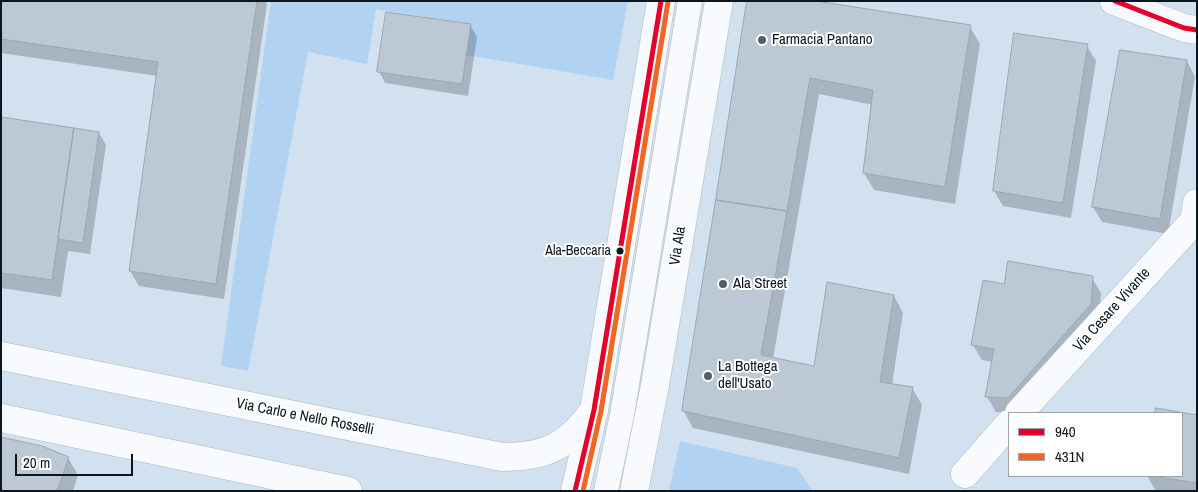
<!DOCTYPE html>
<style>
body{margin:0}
#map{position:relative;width:1198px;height:492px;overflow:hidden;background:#d2e1f0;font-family:"Archivo Narrow",sans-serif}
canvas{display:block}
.frame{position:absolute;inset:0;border:2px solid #0c161f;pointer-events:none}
.legend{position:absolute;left:1008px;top:412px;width:175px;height:65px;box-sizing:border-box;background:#fff;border:1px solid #9ea2a5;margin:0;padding:6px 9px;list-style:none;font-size:15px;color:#0c161f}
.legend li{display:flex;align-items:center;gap:10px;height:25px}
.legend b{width:25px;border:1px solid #9ea2a5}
.scale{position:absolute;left:15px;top:454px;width:118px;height:22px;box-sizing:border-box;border:2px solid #0c161f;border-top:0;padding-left:6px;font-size:15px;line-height:18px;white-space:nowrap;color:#0c161f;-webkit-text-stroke:4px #fff;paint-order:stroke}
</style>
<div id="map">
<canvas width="1198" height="492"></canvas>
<div class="frame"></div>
<ul class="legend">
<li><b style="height:6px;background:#e4002b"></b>940</li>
<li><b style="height:6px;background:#f26522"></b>431N</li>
</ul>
<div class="scale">20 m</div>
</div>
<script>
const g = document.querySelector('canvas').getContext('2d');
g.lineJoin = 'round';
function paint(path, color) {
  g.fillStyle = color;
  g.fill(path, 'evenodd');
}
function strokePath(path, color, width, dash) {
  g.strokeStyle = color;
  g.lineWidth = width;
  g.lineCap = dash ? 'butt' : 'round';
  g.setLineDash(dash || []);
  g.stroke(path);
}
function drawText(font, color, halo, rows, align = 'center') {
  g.font = font + ' "Archivo Narrow",sans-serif';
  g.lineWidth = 4;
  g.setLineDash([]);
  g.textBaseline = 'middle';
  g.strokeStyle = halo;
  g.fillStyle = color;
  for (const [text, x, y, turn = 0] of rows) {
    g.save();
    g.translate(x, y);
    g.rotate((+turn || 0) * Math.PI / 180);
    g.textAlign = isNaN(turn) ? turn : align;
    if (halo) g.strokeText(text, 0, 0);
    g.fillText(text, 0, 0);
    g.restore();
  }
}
paint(new Path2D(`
 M 271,1 L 628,1 L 613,80 L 466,55 L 470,24 L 376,9 L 367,64 L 308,52 L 248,371 L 221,366 Z
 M 680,441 L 797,468 L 813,491 L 669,491 Z`), '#b1d2f1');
paint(new Path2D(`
 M 1,1 L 265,1 L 267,4 L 224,299 L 139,286 L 130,271 L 158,76 L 1,53 Z
 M 748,1 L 970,27 L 980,44 L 955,204 L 874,190 L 864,173 L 873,105 L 819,94 L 773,359 L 815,368 L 894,296 L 903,313 L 892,385 L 912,388 L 922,405 L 909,474 L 693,428 L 683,410 Z
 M 470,25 L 477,37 L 468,96 L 385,83 L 379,71 Z
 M 1087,46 L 1096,61 L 1071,218 L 1003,206 L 994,191 Z
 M 1187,61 L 1195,77 L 1168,234 L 1102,222 L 1093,207 Z
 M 1,118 L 99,133 L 106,145 L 90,254 L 68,251 L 61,297 L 1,288 Z
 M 1092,278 L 1101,293 L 1099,319 L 1017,413 L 996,412 L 987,397 L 993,362 L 982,360 L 973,345 L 1005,286 Z
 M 1182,414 L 1197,416 L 1197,491 L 1156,491 L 1147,476 L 1182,476 Z
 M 68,458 L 78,475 L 73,491 L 1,491 Z`), '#0003');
const building = new Path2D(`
 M 1,1 L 257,1 L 216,284 L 129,271 L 158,62 L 1,39 Z
 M 747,1 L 816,1 L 971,25 L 945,187 L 863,173 L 873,90 L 810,78 L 787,211 L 716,200 Z
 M 386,12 L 471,24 L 462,84 L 377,72 Z
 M 1014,33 L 1088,44 L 1063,203 L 993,191 Z
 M 1120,50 L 1187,60 L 1160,219 L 1092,207 Z
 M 1,117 L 74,128 L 52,280 L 1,273 Z
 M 74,128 L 99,132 L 83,243 L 58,239 Z
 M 716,200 L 787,211 L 761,355 L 814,366 L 827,282 L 894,295 L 880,382 L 913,387 L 899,458 L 682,411 Z
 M 1008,261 L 1093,276 L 1091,304 L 1008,398 L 985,397 L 994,349 L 971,345 L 983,280 L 1004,284 Z
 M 1156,408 L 1197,415 L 1197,483 L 1152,476 L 1182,476 L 1182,413 L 1155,413 Z
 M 1,437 L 42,446 L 69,457 L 57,491 L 1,491 Z`);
paint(building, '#bcc8d4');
strokePath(building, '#9aa7b2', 1);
const service = new Path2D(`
 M 606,491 L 622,415 L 690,1`);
const minor = new Path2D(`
 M 1,356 L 502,457 C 546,457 569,446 594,410
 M 1019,413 L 1194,221 L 1197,203
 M 1,418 L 348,491
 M 965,474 L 1009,424`);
const secondary = new Path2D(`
 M 1114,1 L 1184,28 L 1197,30
 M 575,491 L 594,410 L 661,1
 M 634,491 L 655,385 L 719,1`);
strokePath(service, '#abb7c2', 25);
strokePath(minor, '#abb7c2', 29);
strokePath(secondary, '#abb7c2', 29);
strokePath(service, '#f8fafd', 24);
strokePath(minor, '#f8fafd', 28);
strokePath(secondary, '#f8fafd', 28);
strokePath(new Path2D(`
 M 1115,1 L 1184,28 L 1197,30
 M 575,491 L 594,410 L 661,1`), '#e4002b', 5);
strokePath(new Path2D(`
 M 583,491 L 601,411 L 668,2`), '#f26522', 5);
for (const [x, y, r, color] of [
 [762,40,5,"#515d68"],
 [620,251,4.5,"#0c161f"],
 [723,284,5,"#515d68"],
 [708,376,5,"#515d68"]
]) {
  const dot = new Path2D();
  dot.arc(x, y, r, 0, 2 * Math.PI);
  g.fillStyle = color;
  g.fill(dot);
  strokePath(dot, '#fff', 2);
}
drawText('14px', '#0c161f', '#fff', [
 ["Ala-Beccaria",611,251]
], 'right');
drawText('15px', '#0c161f', '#fff', [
 ["Farmacia Pantano",772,40],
 ["Ala Street",733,284],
 ["La Bottega",718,367],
 ["dell'Usato",718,384]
], 'left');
drawText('15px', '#0c161f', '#fff', [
 ["Via Ala",678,246,-81],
 ["Via Cesare Vivante",1112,310,-48],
 ["Via Carlo e Nello Rosselli",305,417,11]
]);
</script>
